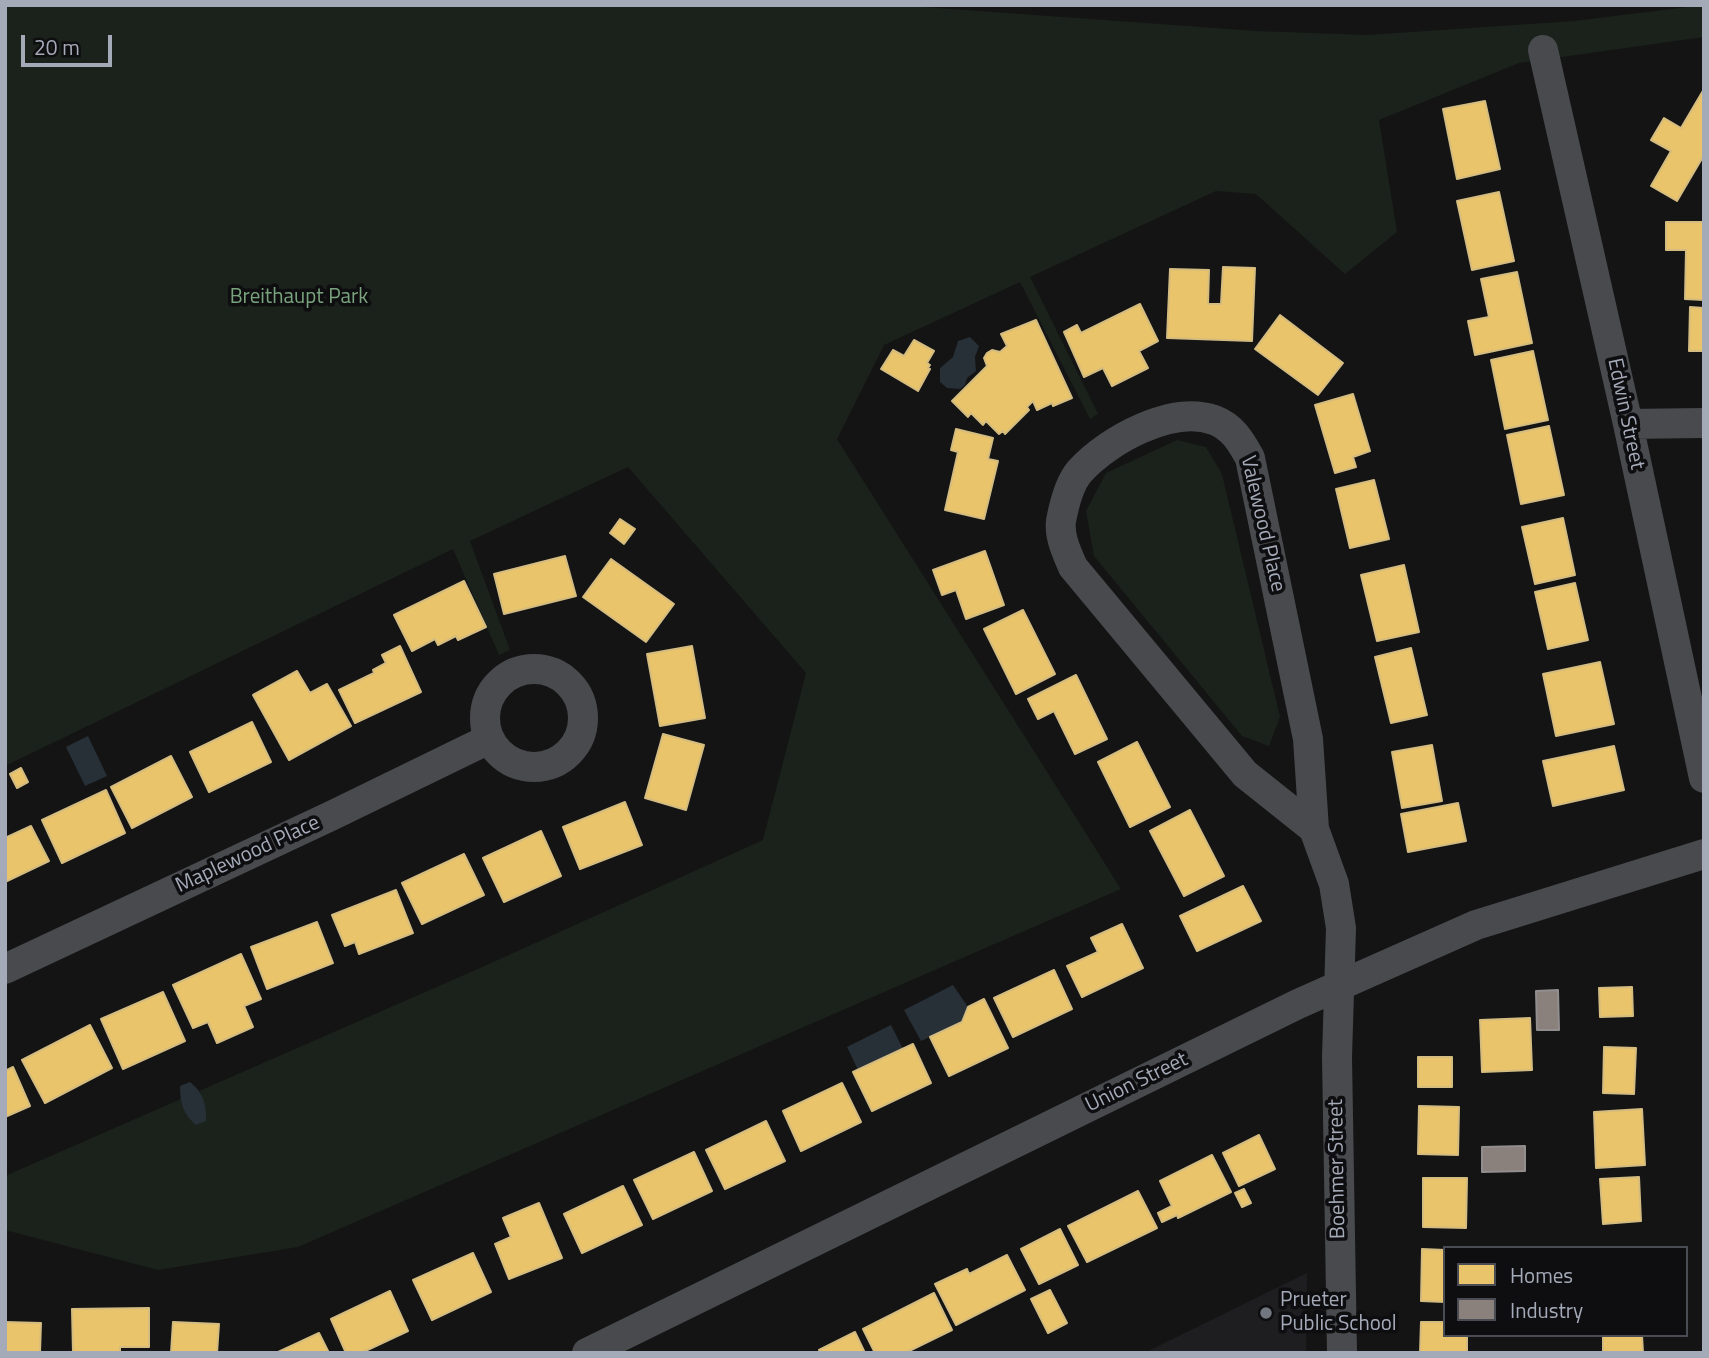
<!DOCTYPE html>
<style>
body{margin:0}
#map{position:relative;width:1709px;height:1358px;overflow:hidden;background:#141414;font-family:"Titillium Web",sans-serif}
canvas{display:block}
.frame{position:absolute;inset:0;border:7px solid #a4aab7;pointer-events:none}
.legend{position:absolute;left:1443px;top:1246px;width:245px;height:91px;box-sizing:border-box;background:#0e0e10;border:2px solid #4a4c53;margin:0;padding:9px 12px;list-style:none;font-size:21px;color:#a4aab7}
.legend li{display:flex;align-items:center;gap:14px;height:35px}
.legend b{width:35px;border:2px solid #4a4c53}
.scale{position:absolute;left:21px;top:35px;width:91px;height:32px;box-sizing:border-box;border:4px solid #a4aab7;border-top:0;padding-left:9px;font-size:21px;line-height:24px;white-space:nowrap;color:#a4aab7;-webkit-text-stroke:5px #0e0e10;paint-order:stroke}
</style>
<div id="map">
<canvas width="1709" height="1358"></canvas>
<div class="frame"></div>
<ul class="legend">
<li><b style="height:19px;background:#e9c46a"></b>Homes</li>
<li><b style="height:19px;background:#8a817c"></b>Industry</li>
</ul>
<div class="scale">20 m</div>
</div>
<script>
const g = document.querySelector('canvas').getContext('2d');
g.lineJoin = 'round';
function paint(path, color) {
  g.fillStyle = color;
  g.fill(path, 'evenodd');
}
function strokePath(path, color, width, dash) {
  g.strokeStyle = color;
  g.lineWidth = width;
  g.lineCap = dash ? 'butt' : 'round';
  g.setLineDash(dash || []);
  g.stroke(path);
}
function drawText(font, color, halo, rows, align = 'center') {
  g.font = font + ' "Titillium Web",sans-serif';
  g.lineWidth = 7;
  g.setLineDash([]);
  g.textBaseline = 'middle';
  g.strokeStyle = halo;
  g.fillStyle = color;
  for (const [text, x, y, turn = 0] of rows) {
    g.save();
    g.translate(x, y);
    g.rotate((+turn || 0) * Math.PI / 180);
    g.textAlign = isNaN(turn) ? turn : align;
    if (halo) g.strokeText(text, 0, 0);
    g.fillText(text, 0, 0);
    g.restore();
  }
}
paint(new Path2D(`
 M 1307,1273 L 1306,1353 L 1144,1353 Z`), '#1e1e20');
paint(new Path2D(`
 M 5,5 L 896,5 L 1257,31 L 1367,35 L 1574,21 L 1704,5 L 1704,37 L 1519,63 L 1379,120 L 1397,232 L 1345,274 L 1256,194 L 1216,191 L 1030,277 L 1098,414 L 1090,419 L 1020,282 L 884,345 L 837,439 L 1121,889 L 298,1247 L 158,1270 L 5,1230 L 5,1176 L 480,968 L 763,840 L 806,673 L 628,467 L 470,541 L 510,650 L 499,655 L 453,549 L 5,766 Z
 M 1177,440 L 1206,447 L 1222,474 L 1280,717 L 1269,746 L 1242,736 L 1094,556 L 1086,511 L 1106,473 Z`), '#1a221b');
paint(new Path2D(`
 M 970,337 L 979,346 L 975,357 L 976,371 L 967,378 L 965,385 L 960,389 L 947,388 L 940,382 L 940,368 L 953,357 L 958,341 Z
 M 88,736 L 107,776 L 85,786 L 66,747 Z
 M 953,985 L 968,1007 L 962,1022 L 921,1041 L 904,1010 Z
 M 891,1025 L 903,1049 L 858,1070 L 847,1047 Z
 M 190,1082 C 203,1092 207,1105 206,1121 L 196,1125 C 183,1114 180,1103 180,1086 Z`), '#272f37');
const homes = new Path2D(`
 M 1704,89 L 1704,155 L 1677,201 L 1651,186 L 1671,151 L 1651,140 L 1664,118 L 1681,128 Z
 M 1485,101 L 1500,169 L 1457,179 L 1443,109 Z
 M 1499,192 L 1514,261 L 1472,270 L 1457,201 Z
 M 1666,222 L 1704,222 L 1704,300 L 1685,299 L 1686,250 L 1666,250 Z
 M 1223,267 L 1255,268 L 1252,341 L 1167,338 L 1170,269 L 1209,270 L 1208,304 L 1221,304 Z
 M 1517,272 L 1532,343 L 1475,355 L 1468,321 L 1489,317 L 1481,279 Z
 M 1140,304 L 1158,341 L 1139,351 L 1148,368 L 1112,386 L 1103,368 L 1084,377 L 1064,332 L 1077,325 L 1081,333 Z
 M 1690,307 L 1704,308 L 1704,351 L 1689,351 Z
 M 1280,315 L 1343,363 L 1318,395 L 1255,349 Z
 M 1036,320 L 1072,398 L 1053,406 L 1052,403 L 1037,410 L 1033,401 L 1027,407 L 1029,410 L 1005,434 L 1003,431 L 999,434 L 986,421 L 983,425 L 971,413 L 968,417 L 952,401 L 987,366 L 984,358 L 987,353 L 992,350 L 1000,352 L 1007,346 L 1001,334 Z
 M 914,340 L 934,351 L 927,363 L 930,365 L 928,368 L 930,369 L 918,391 L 881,369 L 893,350 L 904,356 Z
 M 1533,351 L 1548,420 L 1505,429 L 1491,360 Z
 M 1353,394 L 1370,451 L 1353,457 L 1356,467 L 1335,473 L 1315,405 Z
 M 1549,426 L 1564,495 L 1521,504 L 1507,435 Z
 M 956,429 L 993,438 L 988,459 L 998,461 L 984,519 L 945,510 L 958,452 L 951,450 Z
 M 1374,480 L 1389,539 L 1350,548 L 1336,489 Z
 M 1563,518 L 1575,575 L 1535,584 L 1522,527 Z
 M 620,519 L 635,529 L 624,544 L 610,533 Z
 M 985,551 L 1004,605 L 966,619 L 956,590 L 942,595 L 933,570 Z
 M 565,556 L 576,596 L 504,614 L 494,574 Z
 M 611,559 L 674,604 L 646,642 L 583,597 Z
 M 1404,565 L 1419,632 L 1377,641 L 1361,575 Z
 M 464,581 L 486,627 L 458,640 L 456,636 L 438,645 L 435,639 L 412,651 L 394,615 Z
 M 1575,583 L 1588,640 L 1548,649 L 1535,592 Z
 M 1023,610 L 1055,674 L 1016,694 L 984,629 Z
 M 400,646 L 421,692 L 355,723 L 339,690 L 374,673 L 373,670 L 386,663 L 382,655 Z
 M 692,646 L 705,718 L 660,726 L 647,654 Z
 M 1411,648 L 1427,715 L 1391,723 L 1375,657 Z
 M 1600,662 L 1614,724 L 1556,736 L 1543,674 Z
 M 297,671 L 310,693 L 327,684 L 351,726 L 289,760 L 253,695 Z
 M 1076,675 L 1107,739 L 1075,754 L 1054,711 L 1038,719 L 1028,699 Z
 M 252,722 L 271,762 L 209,792 L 190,752 Z
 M 663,734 L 704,745 L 686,810 L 645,798 Z
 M 1137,742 L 1170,807 L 1130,827 L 1098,762 Z
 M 1432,745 L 1442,801 L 1402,808 L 1392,752 Z
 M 1614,746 L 1624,790 L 1553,806 L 1543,761 Z
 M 171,756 L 192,797 L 132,828 L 111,787 Z
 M 21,768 L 28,782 L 17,788 L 10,774 Z
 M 106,790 L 125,833 L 62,863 L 42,820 Z
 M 625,802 L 642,845 L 580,869 L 563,827 Z
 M 1458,803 L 1466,841 L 1408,852 L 1401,814 Z
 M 1190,810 L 1224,876 L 1184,896 L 1150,831 Z
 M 31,826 L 49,861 L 5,882 L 5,838 Z
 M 541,831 L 561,876 L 504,902 L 483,858 Z
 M 464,854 L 484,895 L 422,924 L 402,883 Z
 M 1243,886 L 1261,921 L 1197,951 L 1180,916 Z
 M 396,890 L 413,933 L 359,954 L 355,942 L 345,946 L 332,915 Z
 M 317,922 L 333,963 L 267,989 L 251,947 Z
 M 1122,924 L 1143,968 L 1082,997 L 1067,966 L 1098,952 L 1091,938 Z
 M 241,954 L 261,999 L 244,1006 L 253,1027 L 217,1043 L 208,1022 L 193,1028 L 173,985 Z
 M 1054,970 L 1072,1009 L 1013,1037 L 994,998 Z
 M 1632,987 L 1633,1016 L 1600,1017 L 1599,988 Z
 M 163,992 L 185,1041 L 123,1069 L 101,1019 Z
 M 984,999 L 1008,1048 L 949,1076 L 930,1037 L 962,1022 L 968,1007 Z
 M 1530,1018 L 1532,1070 L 1482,1072 L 1480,1020 Z
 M 90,1025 L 112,1068 L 45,1103 L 22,1060 Z
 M 913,1044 L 931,1083 L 872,1111 L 853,1072 Z
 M 1604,1047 L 1636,1048 L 1634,1094 L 1603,1093 Z
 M 1418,1057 L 1452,1057 L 1452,1087 L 1418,1087 Z
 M 13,1067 L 30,1106 L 5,1117 L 5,1071 Z
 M 842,1083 L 861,1122 L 801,1151 L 783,1111 Z
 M 1419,1106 L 1459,1107 L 1458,1155 L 1418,1154 Z
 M 1642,1109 L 1645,1165 L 1596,1168 L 1594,1112 Z
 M 766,1121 L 785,1161 L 725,1189 L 706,1150 Z
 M 1259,1135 L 1275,1169 L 1239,1186 L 1223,1153 Z
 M 694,1152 L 712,1191 L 653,1219 L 634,1180 Z
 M 1212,1155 L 1231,1192 L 1178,1218 L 1177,1215 L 1162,1222 L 1158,1213 L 1172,1206 L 1160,1181 Z
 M 1639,1177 L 1641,1221 L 1603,1224 L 1600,1179 Z
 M 1423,1178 L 1467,1178 L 1466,1228 L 1423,1227 Z
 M 623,1186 L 642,1225 L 582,1253 L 564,1214 Z
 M 1244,1189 L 1251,1203 L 1242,1207 L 1235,1193 Z
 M 1138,1191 L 1157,1228 L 1087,1262 L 1068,1226 Z
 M 539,1203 L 562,1258 L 509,1279 L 495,1244 L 511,1237 L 503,1218 Z
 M 1060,1229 L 1078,1265 L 1039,1284 L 1021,1249 Z
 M 1422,1249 L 1445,1250 L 1445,1302 L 1421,1301 Z
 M 473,1253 L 491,1292 L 432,1320 L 413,1280 Z
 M 1007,1255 L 1025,1290 L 956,1325 L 935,1284 L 967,1269 L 969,1274 Z
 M 1050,1290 L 1067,1323 L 1048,1333 L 1031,1299 Z
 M 390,1291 L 408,1331 L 361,1353 L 346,1353 L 331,1319 Z
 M 934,1293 L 952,1330 L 905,1353 L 875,1353 L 863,1329 Z
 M 149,1308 L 149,1347 L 120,1347 L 120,1353 L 73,1353 L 72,1309 Z
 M 5,1322 L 41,1323 L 40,1353 L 5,1353 Z
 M 173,1322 L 219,1324 L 217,1353 L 171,1353 Z
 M 1421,1322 L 1445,1322 L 1445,1335 L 1467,1335 L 1467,1353 L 1420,1353 Z
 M 855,1332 L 865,1353 L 820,1353 L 819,1350 Z
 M 319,1333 L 329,1353 L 276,1353 Z
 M 1603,1335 L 1642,1335 L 1643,1353 L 1603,1353 Z`);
paint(homes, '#e9c46a');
strokePath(homes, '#d4bc81', 2);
const industry = new Path2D(`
 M 1558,990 L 1559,1030 L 1537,1030 L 1536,991 Z
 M 1525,1146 L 1525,1171 L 1482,1172 L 1482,1147 Z`);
paint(industry, '#8a817c');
strokePath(industry, '#928d8e', 2);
strokePath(new Path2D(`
 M 1543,50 L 1628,424 L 1704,778
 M 1628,424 L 1704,423
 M485 718a49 49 0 1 1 98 0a49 49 0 1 1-98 0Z
 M 1314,829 L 1245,774 L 1073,567 C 1067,553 1059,537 1061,521 C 1064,505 1069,483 1080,471 C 1108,440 1172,405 1214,420 C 1233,427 1241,442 1250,458 L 1308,739 L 1314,829 L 1334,884 L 1341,928 L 1337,1057 L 1342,1353
 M 5,969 L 333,815 L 489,739
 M 587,1353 L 1298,1004 L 1476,925 L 1704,854`), '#484a4d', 30);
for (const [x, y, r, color] of [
 [1266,1313,7,"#72767e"]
]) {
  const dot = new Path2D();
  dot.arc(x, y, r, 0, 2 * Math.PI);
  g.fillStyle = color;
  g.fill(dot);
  strokePath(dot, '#0e0e10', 2.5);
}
drawText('21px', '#79a37c', '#0e0e10', [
 ["Breithaupt Park",299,298]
]);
drawText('21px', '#a4aab7', '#0e0e10', [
 ["Edwin Street",1625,414,78],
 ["Valewood Place",1262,524,77],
 ["Maplewood Place",248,855,-25],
 ["Union Street",1137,1083,-26],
 ["Boehmer Street",1338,1169,-91]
]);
drawText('21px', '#a4aab7', '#0e0e10', [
 ["Prueter",1280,1301],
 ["Public School",1280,1325]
], 'left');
</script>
